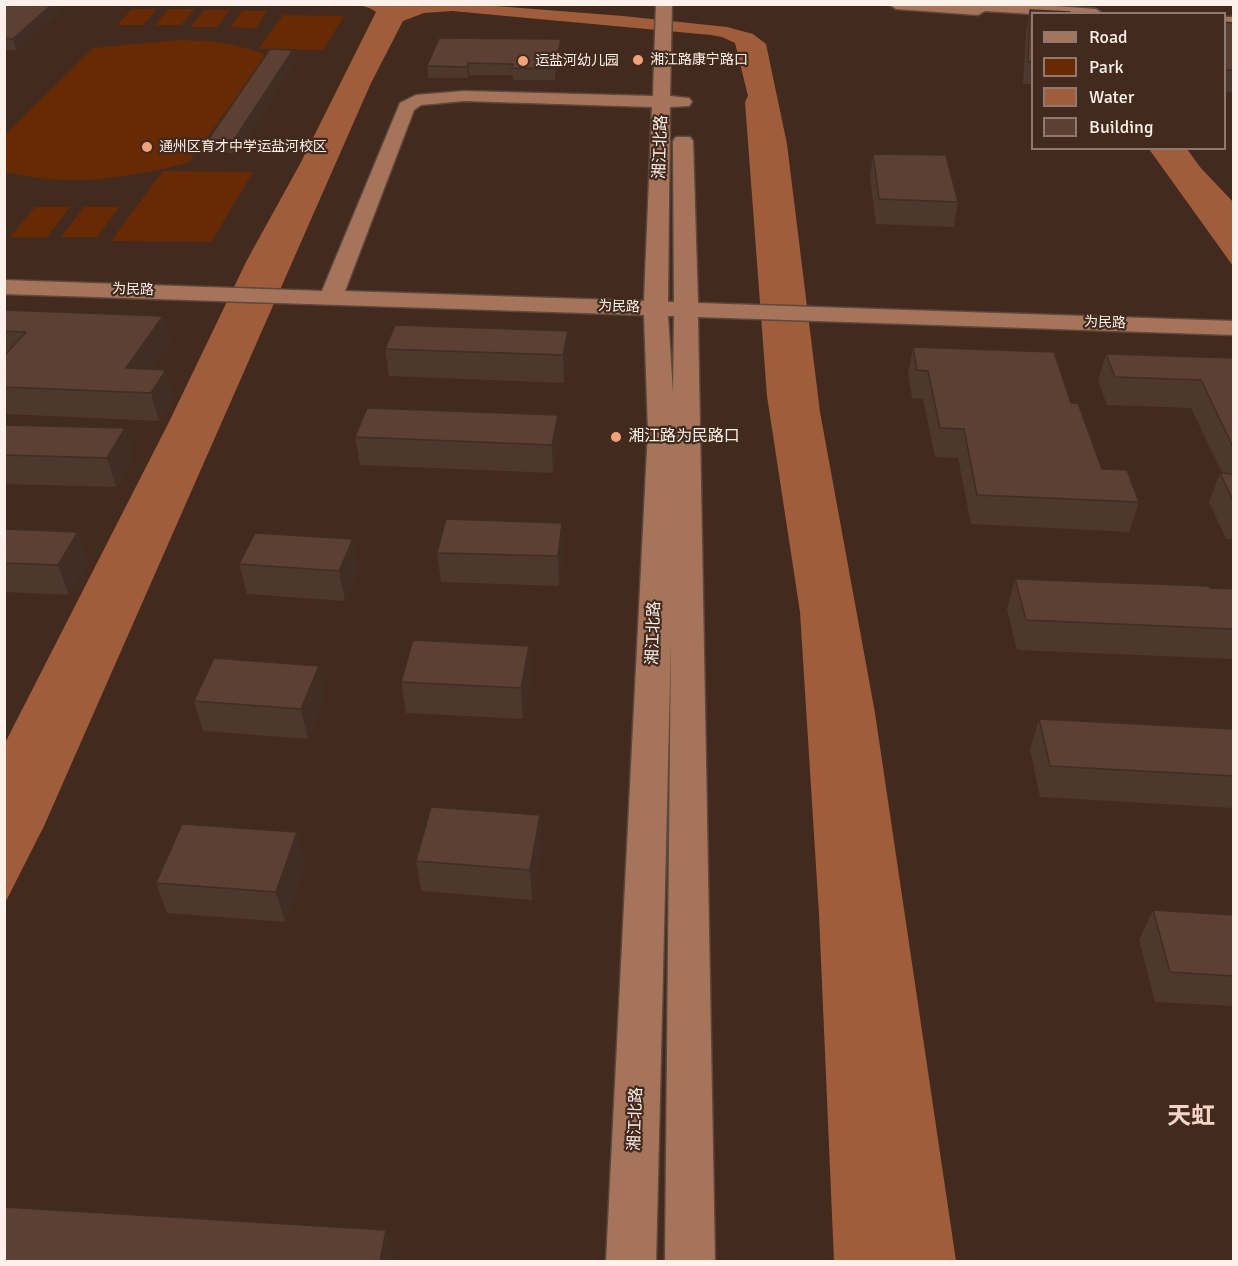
<!DOCTYPE html>
<meta charset="utf-8">
<style>
body{margin:0}
#map{position:relative;width:1238px;height:1266px;overflow:hidden;background:#432a1e;font-family:Signika,sans-serif}
canvas{display:block}
.frame{position:absolute;inset:0;border:6px solid #fef1ea;pointer-events:none}
.legend{position:absolute;left:1031px;top:12px;width:195px;height:138px;box-sizing:border-box;background:#432a1e;border:2px solid #8e7a70;margin:0;padding:8px 10px;list-style:none;font-size:18px;color:#fef1ea}
.legend li{display:flex;align-items:center;gap:12px;height:30px}
.legend b{width:30px;border:2px solid #8e7a70}
</style>
<div id="map">
<canvas width="1238" height="1266"></canvas>
<div class="frame"></div>
<ul class="legend">
<li><b style="height:8px;background:#a6745a"></b>Road</li>
<li><b style="height:16px;background:#672a02"></b>Park</li>
<li><b style="height:16px;background:#a05d3b"></b>Water</li>
<li><b style="height:16px;background:#5b4033"></b>Building</li>
</ul>
</div>
<script>
const g = document.querySelector('canvas').getContext('2d');
g.lineJoin = 'round';
function paint(path, color) {
  g.fillStyle = color;
  g.fill(path, 'evenodd');
}
function strokePath(path, color, width, dash) {
  g.strokeStyle = color;
  g.lineWidth = width;
  g.lineCap = dash ? 'butt' : 'round';
  g.setLineDash(dash || []);
  g.stroke(path);
}
function drawText(font, color, halo, rows, align = 'center') {
  g.font = font + ' Signika,"Noto Sans SC",sans-serif';
  g.lineWidth = 4.5;
  g.setLineDash([]);
  g.textBaseline = 'middle';
  g.strokeStyle = halo;
  g.fillStyle = color;
  for (const [text, x, y, turn = 0] of rows) {
    g.save();
    g.translate(x, y);
    g.rotate((+turn || 0) * Math.PI / 180);
    g.textAlign = isNaN(turn) ? turn : align;
    if (halo) g.strokeText(text, 0, 0);
    g.fillText(text, 0, 0);
    g.restore();
  }
}
paint(new Path2D(`
 M 132,9 L 157,9 L 143,25 L 117,25 Z
 M 169,9 L 195,9 L 181,25 L 155,25 Z
 M 204,10 L 230,10 L 217,27 L 191,27 Z
 M 242,11 L 267,11 L 256,28 L 230,27 Z
 M 283,15 L 344,16 L 323,50 L 258,49 Z
 M 180,40 C 211,41 239,43 267,56 L 188,163 C 119,179 75,187 5,172 L 5,135 L 93,48 Z
 M 163,171 L 253,172 L 211,242 L 111,241 Z
 M 35,207 L 70,207 L 46,238 L 10,237 Z
 M 84,207 L 119,207 L 97,237 L 61,237 Z`), '#672a02');
paint(new Path2D(`
 M 320,5 L 483,5 L 623,16 L 727,27 L 753,34 L 766,44 L 787,144 L 820,412 L 875,713 L 956,1261 L 834,1261 L 819,914 L 800,612 L 767,396 L 745,102 L 748,96 L 735,43 L 722,37 L 711,35 L 452,11 L 424,13 L 403,21 L 371,83 L 44,826 L 5,903 L 5,743 L 169,422 L 247,260 L 300,164 L 376,12 C 362,1 337,5 320,5 Z
 M 1149,149 L 1187,149 L 1200,167 L 1233,202 L 1233,266 Z`), '#a05d3b');
const secondary = new Path2D(`
 M 656,4 L 672,4 L 670,96 L 689,98 L 692,102 L 689,106 L 670,107 L 668,302 L 674,302 L 673,141 L 676,137 L 690,137 L 693,141 L 698,303 L 1234,321 L 1234,335 L 698,317 L 715,1262 L 665,1262 L 671,639 L 656,1262 L 606,1262 L 648,430 L 644,315 L 4,294 L 4,280 L 322,291 L 400,103 L 416,95 L 464,91 L 653,96 ZM 464,101 L 652,107 L 644,301 L 345,291 L 414,110 L 421,105 ZM 668,316 L 674,316 L 673,393 Z
 M 889,4 L 1028,4 L 1096,9 L 1103,14 L 1032,14 L 985,11 L 978,15 L 896,9 Z
 M 1224,17 L 1234,17 L 1234,27 L 1224,27 Z`);
strokePath(secondary, '#5c483d', 3);
paint(secondary, '#a6745a');
paint(new Path2D(`
 M 4,4 L 60,11 L 16,50 L 4,50 Z
 M 1030,10 L 1032,14 L 1032,84 L 1023,84 L 1026,30 Z
 M 1224,22 L 1233,23 L 1233,92 L 1224,92 Z
 M 561,39 L 561,51 L 555,80 L 513,80 L 513,75 L 469,75 L 468,78 L 428,78 L 427,66 Z
 M 293,50 L 295,61 L 237,153 L 211,153 L 208,140 Z
 M 873,154 L 958,202 L 954,227 L 876,224 L 870,177 Z
 M 4,310 L 163,316 L 170,343 L 152,369 L 174,398 L 159,421 L 4,414 Z
 M 568,331 L 569,358 L 564,383 L 389,376 L 385,349 Z
 M 913,347 L 1071,403 L 1102,469 L 1139,502 L 1129,532 L 971,524 L 958,458 L 935,457 L 923,399 L 912,398 L 908,374 Z
 M 1106,354 L 1233,358 L 1233,539 L 1226,539 L 1209,502 L 1220,473 L 1222,473 L 1191,408 L 1107,405 L 1098,381 Z
 M 4,425 L 134,457 L 116,487 L 4,484 Z
 M 355,437 L 559,444 L 553,473 L 360,465 Z
 M 562,523 L 563,552 L 559,586 L 441,582 L 437,553 Z
 M 4,529 L 78,532 L 88,562 L 69,595 L 4,592 Z
 M 239,564 L 358,569 L 345,601 L 247,594 Z
 M 1015,579 L 1233,589 L 1233,659 L 1017,650 L 1007,609 Z
 M 529,646 L 531,676 L 523,719 L 406,713 L 401,682 Z
 M 325,696 L 308,739 L 203,731 L 194,701 Z
 M 1039,719 L 1233,729 L 1233,808 L 1040,797 L 1030,749 Z
 M 297,832 L 305,863 L 285,922 L 167,913 L 156,883 Z
 M 542,845 L 532,900 L 421,891 L 416,861 Z
 M 1153,910 L 1233,915 L 1233,1006 L 1155,1002 L 1139,940 Z`), '#4e372c');
paint(new Path2D(`
 M 52,4 L 59,4 L 60,11 L 16,50 L 13,39 Z
 M 561,39 L 561,51 L 555,80 L 555,69 Z
 M 293,50 L 295,61 L 237,153 L 234,140 Z
 M 468,63 L 469,75 L 468,78 L 467,67 Z
 M 163,316 L 170,343 L 136,393 L 126,368 Z
 M 568,331 L 569,358 L 564,383 L 563,355 Z
 M 166,370 L 174,398 L 159,421 L 151,393 Z
 M 558,415 L 559,444 L 553,473 L 552,445 Z
 M 125,428 L 134,457 L 116,487 L 107,458 Z
 M 562,523 L 563,552 L 559,586 L 558,556 Z
 M 78,532 L 88,562 L 69,595 L 58,565 Z
 M 353,539 L 358,569 L 345,601 L 339,571 Z
 M 529,646 L 531,676 L 523,719 L 521,688 Z
 M 319,666 L 325,696 L 308,739 L 301,709 Z
 M 4,692 L 8,700 L 4,706 Z
 M 540,815 L 542,845 L 532,900 L 530,870 Z
 M 297,832 L 305,863 L 285,922 L 276,892 Z
 M 386,1230 L 393,1256 L 392,1262 L 380,1262 Z`), '#402d24');
const building = new Path2D(`
 M 4,4 L 52,4 L 13,39 L 4,38 Z
 M 1030,10 L 1070,12 L 1071,14 L 1032,14 L 1032,62 L 1028,62 Z
 M 1224,22 L 1233,23 L 1233,70 L 1224,70 Z
 M 439,38 L 561,39 L 555,69 L 512,68 L 513,64 L 468,63 L 467,67 L 427,66 Z
 M 270,49 L 293,50 L 234,140 L 208,140 Z
 M 873,154 L 946,155 L 958,202 L 879,199 Z
 M 4,310 L 163,316 L 126,368 L 166,370 L 151,393 L 4,387 L 4,356 L 26,332 L 4,331 Z
 M 395,325 L 568,331 L 563,355 L 385,349 Z
 M 913,347 L 1054,352 L 1071,403 L 1078,403 L 1102,469 L 1127,470 L 1139,502 L 977,495 L 964,429 L 940,428 L 928,371 L 917,370 Z
 M 1106,354 L 1233,358 L 1233,447 L 1201,380 L 1115,377 Z
 M 367,408 L 558,415 L 552,445 L 355,437 Z
 M 4,425 L 125,428 L 107,458 L 4,455 Z
 M 1220,473 L 1233,474 L 1233,500 Z
 M 446,519 L 562,523 L 558,556 L 437,553 Z
 M 4,529 L 78,532 L 58,565 L 4,563 Z
 M 255,533 L 353,539 L 339,571 L 239,564 Z
 M 1015,579 L 1209,586 L 1210,588 L 1233,589 L 1233,629 L 1026,620 Z
 M 413,640 L 529,646 L 521,688 L 401,682 Z
 M 214,658 L 319,666 L 301,709 L 194,701 Z
 M 1039,719 L 1233,729 L 1233,776 L 1050,766 Z
 M 431,807 L 540,815 L 530,870 L 416,861 Z
 M 182,824 L 297,832 L 276,892 L 156,883 Z
 M 1153,910 L 1233,915 L 1233,976 L 1170,972 Z
 M 4,1207 L 386,1230 L 380,1262 L 4,1262 Z`);
paint(building, '#5b4033');
strokePath(building, '#402d24', 1.5);
for (const [x, y, r, color] of [
 [638,60,6,"#f1a27b"],
 [523,61,6,"#f1a27b"],
 [147,147,6,"#f1a27b"],
 [616,437,6,"#f1a27b"]
]) {
  const dot = new Path2D();
  dot.arc(x, y, r, 0, 2 * Math.PI);
  g.fillStyle = color;
  g.fill(dot);
  strokePath(dot, '#432a1e', 2);
}
drawText('14px', '#fef1ea', '#432a1e', [
 ["湘江路康宁路口",650,60],
 ["运盐河幼儿园",535,61],
 ["通州区育才中学运盐河校区",159,147]
], 'left');
drawText('14px', '#fef1ea', '#432a1e', [
 ["为民路",133,290,2],
 ["为民路",619,307,2],
 ["为民路",1105,323,2]
]);
drawText('16px', '#fef1ea', '#432a1e', [
 ["湘江北路",661,147,-88],
 ["湘江北路",654,633,-88],
 ["湘江北路",636,1119,-88]
]);
drawText('16px', '#fef1ea', '#432a1e', [
 ["湘江路为民路口",628,437]
], 'left');
drawText('bold 24px', '#f6d4c5', '#432a1e', [
 ["天虹",1191,1118]
]);
</script>
